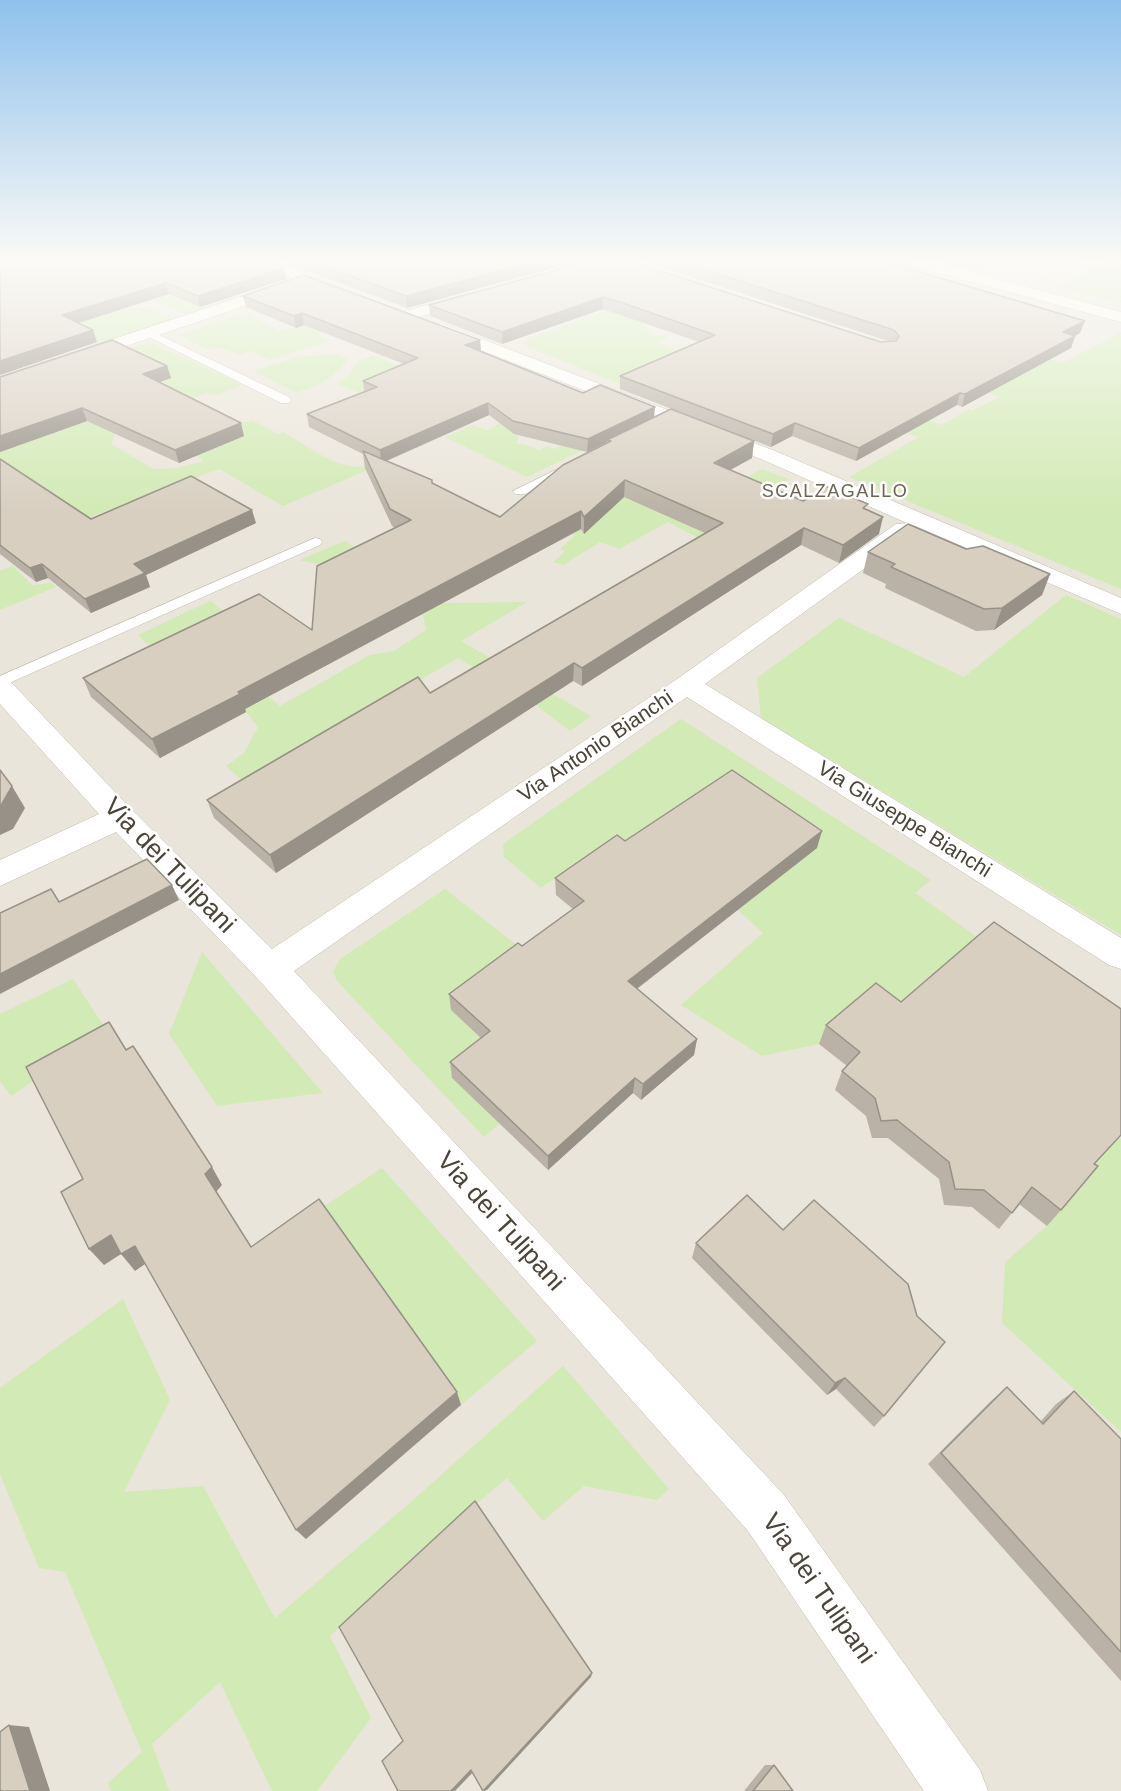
<!DOCTYPE html>
<style>
body{margin:0}
canvas{display:block;background:#f6f3ec}
</style>
<canvas width="1121" height="1791"></canvas>
<script>
const g = document.querySelector('canvas').getContext('2d');
g.lineJoin = 'round';
function paint(path, color) {
  g.fillStyle = color;
  g.fill(path, 'evenodd');
}
function strokePath(path, color, width, dash) {
  g.strokeStyle = color;
  g.lineWidth = width;
  g.lineCap = dash ? 'butt' : 'round';
  g.setLineDash(dash || []);
  g.stroke(path);
}
function drawText(font, color, halo, rows, align = 'center') {
  g.font = font + ' Arial,sans-serif';
  g.lineWidth = 5;
  g.setLineDash([]);
  g.textBaseline = 'middle';
  g.strokeStyle = halo;
  g.fillStyle = color;
  for (const [text, x, y, turn = 0] of rows) {
    g.save();
    g.translate(x, y);
    g.rotate((+turn || 0) * Math.PI / 180);
    g.textAlign = isNaN(turn) ? turn : align;
    if (halo) g.strokeText(text, 0, 0);
    g.fillText(text, 0, 0);
    g.restore();
  }
}
paint(new Path2D(`
 M 0,261 L 1121,261 L 1121,1791 L 0,1791 Z`), '#eae5da');
paint(new Path2D(`
 M 11,261 L 94,318 L 118,310 L 149,307 L 175,319 L 94,345 L 80,346 L 0,300 Z
 M 1111,261 L 1121,261 L 1121,303 L 1056,286 Z
 M 537,286 L 639,320 L 652,335 L 669,336 L 658,343 L 677,350 L 747,317 L 875,401 L 942,425 L 969,409 L 972,411 L 1000,397 L 983,390 L 1033,354 L 1063,363 L 1121,332 L 1121,589 L 849,477 L 919,437 L 879,424 L 680,408 L 528,347 L 523,343 L 527,339 L 602,312 Z
 M 158,290 L 205,309 L 186,315 L 144,298 Z
 M 379,312 L 317,334 L 330,341 L 269,360 L 251,351 L 239,355 L 221,348 L 206,349 L 179,335 L 243,313 L 280,331 L 336,313 Z
 M 149,342 L 242,385 L 214,396 L 206,393 L 117,429 L 111,444 L 154,469 L 176,468 L 204,461 L 197,455 L 227,428 L 252,420 L 278,434 L 283,432 C 307,445 337,471 365,466 L 368,470 L 283,506 L 219,469 L 68,525 L 0,479 L 0,439 L 10,390 Z
 M 455,342 L 468,347 L 360,393 L 337,384 L 348,376 L 358,361 L 373,355 L 397,365 Z
 M 337,354 L 348,359 C 335,378 318,385 297,393 L 254,371 L 297,357 Z
 M 648,419 L 527,477 L 445,437 L 473,425 L 487,430 L 500,423 L 518,435 L 517,444 L 524,444 L 539,450 L 547,446 L 554,449 L 605,426 Z
 M 762,469 L 789,479 L 770,489 L 716,537 L 706,542 L 668,522 L 619,549 L 600,542 L 563,565 L 553,562 L 565,551 L 560,549 L 575,536 L 572,533 L 578,471 L 679,512 Z
 M 345,541 L 444,603 L 527,602 L 461,641 L 591,716 L 570,731 L 536,705 L 458,658 L 244,782 L 226,766 L 244,753 L 258,727 L 246,712 L 165,661 L 138,635 L 210,601 L 240,623 L 232,669 L 280,706 L 370,655 L 394,651 L 426,630 L 423,615 L 415,602 L 346,571 L 299,560 Z
 M 13,566 L 32,585 L 51,583 L 56,587 L 0,610 L 0,571 Z
 M 1066,595 L 1121,619 L 1121,935 L 761,718 L 757,678 L 839,618 L 964,677 Z
 M 681,719 L 931,880 L 915,893 L 984,942 L 1118,1139 L 1121,1138 L 1121,1432 L 1002,1323 L 1005,1262 L 1047,1226 L 1083,1183 L 868,1002 L 819,1044 L 762,1056 L 681,1005 L 763,933 L 736,908 L 609,841 L 541,888 L 504,857 L 503,844 Z
 M 445,889 L 523,950 L 491,1047 L 500,1123 L 484,1137 L 337,981 L 333,971 L 340,959 Z
 M 202,952 L 323,1093 L 217,1106 L 169,1034 Z
 M 73,979 L 107,1031 L 11,1096 L 0,1081 L 0,1014 Z
 M 382,1168 L 537,1341 L 461,1405 L 323,1207 Z
 M 123,1299 L 170,1400 L 124,1492 L 203,1486 L 275,1618 L 412,1501 L 563,1366 L 669,1489 L 657,1500 L 584,1486 L 543,1521 L 507,1478 L 437,1537 L 330,1636 L 371,1718 L 317,1791 L 272,1791 L 220,1682 L 152,1744 L 169,1791 L 111,1791 L 108,1783 L 142,1752 L 65,1572 L 39,1568 L 0,1474 L 0,1388 Z`), '#d2eab5');
paint(new Path2D(`
 M 942,261 L 990,261 L 1053,278 L 1040,287 Z`), '#e5e3e0');
const service = new Path2D(`
 M 149,330 L 289,397 L 291,400 L 289,403 L 281,403 L 145,335 L 144,333 Z
 M 574,461 L 579,462 L 581,465 L 579,468 L 525,494 L 515,494 L 513,491 Z
 M 315,538 L 320,539 L 322,542 L 320,545 L 0,687 L 0,676 Z`);
const minor = new Path2D(`
 M 251,261 L 273,261 L 346,289 L 348,292 L 346,295 L 334,295 Z
 M 904,261 L 930,261 L 1121,312 L 1121,322 L 906,264 Z
 M 288,281 L 294,283 L 296,286 L 294,289 L 0,389 L 0,377 Z
 M 470,293 L 476,295 L 478,298 L 476,301 L 405,321 L 397,316 L 399,313 Z
 M 440,323 L 775,451 L 1121,598 L 1121,614 L 913,525 L 915,529 L 912,534 L 705,684 L 1121,938 L 1121,969 L 1109,965 L 687,697 L 294,971 L 784,1495 L 980,1770 L 988,1791 L 924,1791 L 748,1531 L 258,979 L 116,832 L 0,886 L 0,860 L 99,814 L 0,704 L 0,679 L 10,681 L 131,809 L 272,949 L 677,679 L 896,524 L 907,523 L 761,459 L 434,332 L 432,328 Z`);
strokePath(service, '#c2bbae', 1);
strokePath(minor, '#c2bbae', 1);
paint(service, '#fff');
paint(minor, '#fff');
paint(new Path2D(`
 M 0,261 L 286,279 L 200,307 L 169,294 L 78,323 L 97,342 L 0,375 Z
 M 281,261 L 578,261 L 407,308 Z
 M 589,261 L 881,342 L 891,342 L 642,261 L 913,261 L 911,268 L 905,268 L 1080,333 L 1075,336 L 1071,348 L 962,407 L 957,405 L 856,461 L 792,436 L 771,447 L 620,389 L 620,376 L 699,342 L 603,309 L 502,344 L 430,316 L 429,305 Z
 M 941,261 L 1094,261 L 1090,263 L 960,267 Z
 M 243,296 L 480,340 L 481,351 L 583,393 L 654,417 L 754,441 L 752,458 L 730,470 L 803,501 L 867,510 L 879,534 L 839,563 L 801,545 L 582,686 L 573,681 L 276,873 L 214,818 L 207,800 L 430,693 L 705,533 L 624,497 L 584,534 L 581,529 L 245,709 L 246,712 L 160,758 L 91,697 L 83,678 L 312,630 L 395,528 L 392,526 L 365,468 L 363,454 L 309,427 L 307,414 L 364,392 L 363,381 L 404,364 L 304,325 L 296,328 L 246,307 ZM 489,415 L 514,434 L 587,452 L 607,443 L 500,517 L 387,461 Z
 M 167,366 L 171,378 L 159,382 L 244,436 L 179,463 L 87,421 L 0,452 L 0,377 Z
 M 0,459 L 91,519 L 256,523 L 146,575 L 150,587 L 91,613 L 48,578 L 36,582 L 0,554 Z
 M 966,549 L 1050,574 L 1042,595 L 994,630 L 976,631 L 885,588 L 886,584 L 863,573 L 868,552 Z
 M 625,841 L 817,848 L 637,989 L 697,1039 L 694,1055 L 641,1100 L 633,1093 L 548,1170 L 452,1078 L 450,1062 L 481,1038 L 451,1010 L 449,994 L 522,946 L 573,909 L 556,895 L 555,878 Z
 M 826,1025 L 1095,1164 L 1061,1210 L 1047,1226 L 1019,1204 L 999,1229 L 972,1207 L 944,1205 L 939,1179 L 888,1138 L 872,1138 L 866,1116 L 835,1090 L 842,1071 L 847,1066 L 819,1044 Z
 M 747,1195 L 884,1416 L 874,1427 L 836,1389 L 827,1395 L 692,1258 L 696,1243 Z
 M 1007,1387 L 1040,1422 L 1056,1404 L 1074,1391 L 1121,1439 L 1121,1681 L 928,1464 L 992,1400 Z
 M 765,1765 L 774,1765 L 793,1791 L 744,1791 Z`), '#bab2a6');
paint(new Path2D(`
 M 536,261 L 578,261 L 407,308 L 406,296 Z
 M 284,268 L 286,279 L 200,307 L 198,296 Z
 M 166,283 L 169,294 L 66,327 L 62,315 Z
 M 603,297 L 603,309 L 502,344 L 502,332 Z
 M 302,313 L 304,325 L 296,328 L 294,316 Z
 M 1085,321 L 1080,333 L 1059,344 L 1063,332 Z
 M 93,330 L 97,342 L 0,375 L 0,361 Z
 M 1075,336 L 1071,348 L 962,407 L 965,394 Z
 M 480,340 L 481,352 L 465,345 Z
 M 167,366 L 171,378 L 146,387 L 143,374 Z
 M 960,393 L 957,405 L 856,461 L 859,448 Z
 M 488,403 L 489,415 L 381,463 L 380,450 Z
 M 655,407 L 654,419 L 607,440 L 607,442 L 587,452 L 588,439 Z
 M 82,408 L 87,421 L 0,452 L 0,436 Z
 M 241,423 L 244,436 L 179,463 L 175,450 Z
 M 795,423 L 792,436 L 771,447 L 773,434 Z
 M 754,441 L 752,458 L 712,480 L 714,463 Z
 M 625,480 L 624,497 L 584,534 L 584,517 Z
 M 252,510 L 256,523 L 146,575 L 150,587 L 91,613 L 85,599 L 134,564 Z
 M 581,511 L 581,529 L 245,709 L 246,712 L 160,758 L 152,739 L 238,692 Z
 M 883,517 L 879,534 L 839,563 L 843,545 Z
 M 804,528 L 801,545 L 582,686 L 582,668 Z
 M 42,564 L 48,578 L 36,582 L 30,568 Z
 M 1050,574 L 1042,595 L 994,630 L 1002,608 Z
 M 574,663 L 573,681 L 276,873 L 270,855 Z
 M 12,786 L 25,808 L 13,829 L 0,835 L 0,807 Z
 M 822,831 L 817,848 L 626,997 L 628,981 Z
 M 172,885 L 179,900 L 0,994 L 0,974 Z
 M 697,1039 L 694,1055 L 641,1100 L 643,1084 Z
 M 635,1078 L 633,1093 L 548,1170 L 548,1156 Z
 M 212,1167 L 222,1185 L 216,1192 L 205,1174 Z
 M 111,1235 L 135,1246 L 148,1262 L 135,1271 L 121,1254 L 104,1265 L 89,1249 Z
 M 845,1378 L 836,1389 L 827,1395 L 835,1383 Z
 M 457,1392 L 461,1405 L 306,1539 L 296,1530 Z
 M 592,1673 L 591,1677 L 487,1790 L 483,1791 Z
 M 9,1725 L 29,1727 L 50,1791 L 30,1791 Z
 M 471,1770 L 475,1770 L 455,1791 L 451,1791 Z`), '#979187');
const building = new Path2D(`
 M 0,261 L 270,261 L 284,268 L 198,296 L 166,283 L 62,315 L 93,330 L 0,361 Z
 M 309,261 L 536,261 L 406,296 Z
 M 589,261 L 629,261 L 881,342 L 896,341 L 899,336 L 894,330 L 677,261 L 883,261 L 1085,321 L 1063,332 L 1075,336 L 965,394 L 960,393 L 859,448 L 795,423 L 773,434 L 620,376 L 715,335 L 620,302 L 603,297 L 502,332 L 429,305 Z
 M 304,275 L 480,340 L 465,345 L 583,393 L 600,385 L 655,407 L 588,439 L 513,421 L 488,403 L 380,450 L 307,414 L 377,387 L 363,381 L 418,358 L 302,313 L 294,316 L 243,296 Z
 M 112,340 L 167,366 L 143,374 L 241,423 L 175,450 L 82,408 L 0,436 L 0,377 Z
 M 671,409 L 754,441 L 714,463 L 803,501 L 827,487 L 868,504 L 863,508 L 883,517 L 843,545 L 804,528 L 582,668 L 574,663 L 270,855 L 207,800 L 418,677 L 430,693 L 723,523 L 625,480 L 584,517 L 581,511 L 238,692 L 240,694 L 152,739 L 83,678 L 259,594 L 312,630 L 317,566 L 411,520 L 390,509 L 363,451 L 432,480 L 432,483 L 500,517 L 563,465 L 611,441 L 607,440 Z
 M 0,459 L 91,519 L 191,476 L 252,510 L 134,564 L 145,573 L 85,599 L 42,564 L 30,568 L 0,545 Z
 M 908,524 L 966,549 L 983,546 L 1050,574 L 1002,608 L 984,609 L 891,567 L 895,564 L 868,552 Z
 M 0,770 L 12,786 L 0,807 Z
 M 732,770 L 822,831 L 628,981 L 697,1039 L 643,1084 L 635,1078 L 548,1156 L 450,1062 L 490,1031 L 449,994 L 518,943 L 522,946 L 584,901 L 555,878 L 617,835 L 625,841 Z
 M 147,859 L 172,885 L 0,974 L 0,913 L 51,889 L 59,902 Z
 M 994,922 L 1121,1009 L 1121,1135 L 1094,1164 L 1098,1166 L 1061,1210 L 1032,1187 L 1012,1213 L 984,1190 L 955,1189 L 949,1162 L 897,1120 L 881,1121 L 875,1098 L 842,1071 L 860,1052 L 826,1025 L 876,983 L 901,1002 Z
 M 109,1022 L 126,1050 L 133,1046 L 212,1167 L 205,1174 L 251,1247 L 319,1199 L 457,1392 L 296,1530 L 135,1246 L 121,1254 L 111,1235 L 89,1249 L 61,1192 L 83,1179 L 26,1067 Z
 M 747,1195 L 783,1230 L 814,1200 L 908,1284 L 917,1316 L 945,1342 L 884,1416 L 845,1378 L 835,1383 L 696,1243 Z
 M 1007,1387 L 1043,1424 L 1074,1391 L 1121,1439 L 1121,1652 L 941,1453 Z
 M 475,1501 L 592,1673 L 483,1791 L 471,1770 L 451,1791 L 398,1791 L 382,1761 L 403,1741 L 339,1627 Z
 M 9,1725 L 30,1791 L 0,1791 L 0,1732 Z
 M 774,1765 L 793,1791 L 753,1791 Z`);
paint(building, '#d8cfc1');
strokePath(building, '#979187', 1.5);
const sky = g.createLinearGradient(0, 0, 0, 512);
sky.addColorStop(0, '#8fc1ec');
sky.addColorStop(0.51, '#fbfaf6');
sky.addColorStop(1, '#fbfaf600');
g.fillStyle = sky;
g.fillRect(0, 0, 1121, 512);
g.letterSpacing = '1.5px';
drawText('18px', '#6e6250', '#fff', [
 ["SCALZAGALLO",835,492]
]);
g.letterSpacing = '0px';
drawText('21px', '#4b4439', '#fff', [
 ["Via Antonio Bianchi",596,747,-34],
 ["Via Giuseppe Bianchi",904,820,32]
]);
drawText('26px', '#4b4439', '#fff', [
 ["Via dei Tulipani",169,866,46],
 ["Via dei Tulipani",500,1222,48],
 ["Via dei Tulipani",818,1589,55]
]);
</script>
